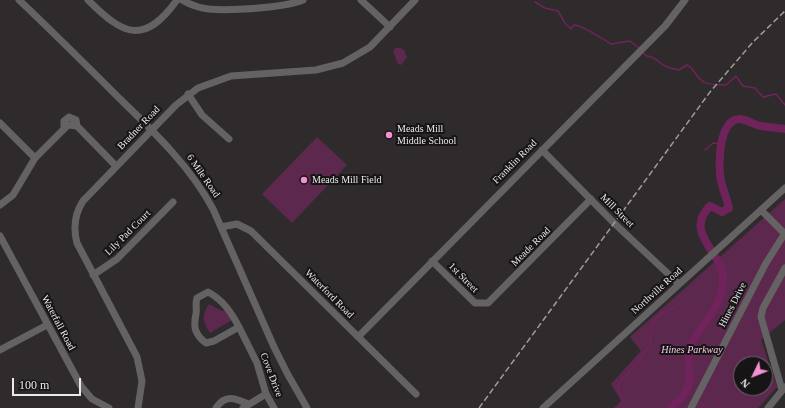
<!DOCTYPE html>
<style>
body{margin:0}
#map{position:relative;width:785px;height:408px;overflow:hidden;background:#2f2b2d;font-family:"Times New Roman",serif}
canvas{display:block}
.north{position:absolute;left:733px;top:356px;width:40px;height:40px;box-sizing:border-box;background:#161415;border:1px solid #6b696a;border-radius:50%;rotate:227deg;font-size:11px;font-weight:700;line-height:16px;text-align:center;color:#ebe9ea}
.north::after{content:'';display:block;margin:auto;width:14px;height:18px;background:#f491d4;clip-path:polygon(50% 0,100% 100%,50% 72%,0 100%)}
.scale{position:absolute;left:12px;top:378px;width:69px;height:18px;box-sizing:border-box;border:2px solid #ebe9ea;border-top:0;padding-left:5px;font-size:12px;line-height:14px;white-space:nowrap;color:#ebe9ea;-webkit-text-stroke:3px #161415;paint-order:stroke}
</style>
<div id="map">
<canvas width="785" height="408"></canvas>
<div class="north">N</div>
<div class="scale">100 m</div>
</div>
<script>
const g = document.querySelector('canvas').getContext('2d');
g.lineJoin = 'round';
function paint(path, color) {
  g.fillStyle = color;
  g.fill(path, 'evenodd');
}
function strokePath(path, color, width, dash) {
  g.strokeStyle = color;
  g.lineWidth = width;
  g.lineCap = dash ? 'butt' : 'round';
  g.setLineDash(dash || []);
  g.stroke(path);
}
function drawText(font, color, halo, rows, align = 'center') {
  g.font = font + ' "Times New Roman",serif';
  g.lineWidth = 4;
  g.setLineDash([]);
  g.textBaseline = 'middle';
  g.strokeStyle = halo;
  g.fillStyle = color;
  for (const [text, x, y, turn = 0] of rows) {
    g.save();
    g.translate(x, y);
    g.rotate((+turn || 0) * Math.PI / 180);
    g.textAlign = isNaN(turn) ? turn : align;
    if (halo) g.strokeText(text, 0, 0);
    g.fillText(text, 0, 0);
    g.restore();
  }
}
paint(new Path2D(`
 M 396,48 L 400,48 L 404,50 L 407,57 L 401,65 L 398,64 L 393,51 Z
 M 317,137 L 347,165 L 292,223 L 262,194 Z
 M 785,199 L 785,320 L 761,340 L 777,387 L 758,408 L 614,408 L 621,401 L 611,384 L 641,351 L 630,337 ZM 741,364 L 765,364 L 765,388 L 741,388 Z
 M 209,304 L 222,311 L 226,309 L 232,320 L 210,333 C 203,322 201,316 209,304 Z`), '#5d284d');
strokePath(new Path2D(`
 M 535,2 L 545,8 L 558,11 L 565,23 L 571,29 L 574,25 C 583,25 602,39 611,44 L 630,41 L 640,49
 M 642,52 L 647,56 C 656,57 658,62 665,66 C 669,68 674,69 679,70 L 687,65 C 695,69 696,78 704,82 C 710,86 719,84 726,85 L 736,76 L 743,86 L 755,88 L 763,97 L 776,94 L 785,105
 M 705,150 L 713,143 L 721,144
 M 624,401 L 619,392 L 618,385 C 628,370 643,361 650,343 C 653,334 650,324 657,317 C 664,309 671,312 680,303
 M 701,403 L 707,408`), '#6f235a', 1.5);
strokePath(new Path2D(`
 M 670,408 C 674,404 682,399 685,393 C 694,380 685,363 690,348 C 699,323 722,311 723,280 C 725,254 682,233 710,206 L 722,212 L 729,208 C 727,199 723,190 721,181 C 718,167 718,119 740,119 C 747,120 753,124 760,126 C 768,127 777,128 785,129`), '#6f235a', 8);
strokePath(new Path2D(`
 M 19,0 C 53,32 86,65 119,98 C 154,132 190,166 213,209 L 274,347 L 287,373 L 307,408
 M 88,0 C 123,35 144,46 177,0
 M 182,0 C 189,4 199,8 208,9 C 230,11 283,8 303,0
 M 361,0 L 390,27
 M 188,94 L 202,115 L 229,139
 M 0,123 L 35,158
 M 64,128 L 64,121 L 69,117 L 76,120 L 77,126
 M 542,150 L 614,223 L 679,284
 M 0,205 L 13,195 L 35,158 L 68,125 L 77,126 L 116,166
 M 761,210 L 785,234
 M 221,227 L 237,224 L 251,231 L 416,394
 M 0,236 L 81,386 L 92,399 L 109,408
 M 432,261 L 475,303 L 488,303 L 591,199
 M 93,275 L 117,259 L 173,202
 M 208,292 C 223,300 231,312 239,327 L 214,341 L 206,343 C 195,335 193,327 196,314 C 197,308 195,304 197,298 Z
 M 239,327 L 257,363 L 266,394 L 274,408
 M 358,337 L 665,26 L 685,0
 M 0,350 L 47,325
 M 782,390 L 761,317 L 763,308 L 785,268
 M 138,408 L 142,381 L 137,357 L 77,243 C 73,228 74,215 83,201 L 176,105 L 198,88 L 231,76 L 316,70 L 343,63 L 370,47 L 415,0
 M 216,408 C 225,394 235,398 248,404
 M 243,408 L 266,394
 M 543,408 L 785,188
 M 691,408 L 766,263 L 785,233
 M 768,408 L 785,387`), '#646263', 7);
strokePath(new Path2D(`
 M 479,408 L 710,92 L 753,42 L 785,11`), '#9f9c9e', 1.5, [6, 3]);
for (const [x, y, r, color] of [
 [389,135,4,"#f491d4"],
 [304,180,4,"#f491d4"]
]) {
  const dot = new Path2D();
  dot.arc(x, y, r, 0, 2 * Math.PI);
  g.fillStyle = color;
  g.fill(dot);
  strokePath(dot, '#161415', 1.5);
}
drawText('10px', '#ebe9ea', '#161415', [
 ["Bradner Road",139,128,-46],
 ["Franklin Road",515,162,-45],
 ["6 Mile Road",203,176,55],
 ["Mill Street",617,211,45],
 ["Lily Pad Court",128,233,-45],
 ["Meade Road",531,247,-45],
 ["1st Street",463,278,45],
 ["Northville Road",657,291,-42],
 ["Waterford Road",329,294,45],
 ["Hines Drive",733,305,-63],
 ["Waterfall Road",58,323,62],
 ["Cove Drive",271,375,69]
]);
drawText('10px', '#ebe9ea', '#161415', [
 ["Meads Mill",397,129],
 ["Middle School",397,141],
 ["Meads Mill Field",312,180]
], 'left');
drawText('italic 10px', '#f6cae6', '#161415', [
 ["Hines Parkway",692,350]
]);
</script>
